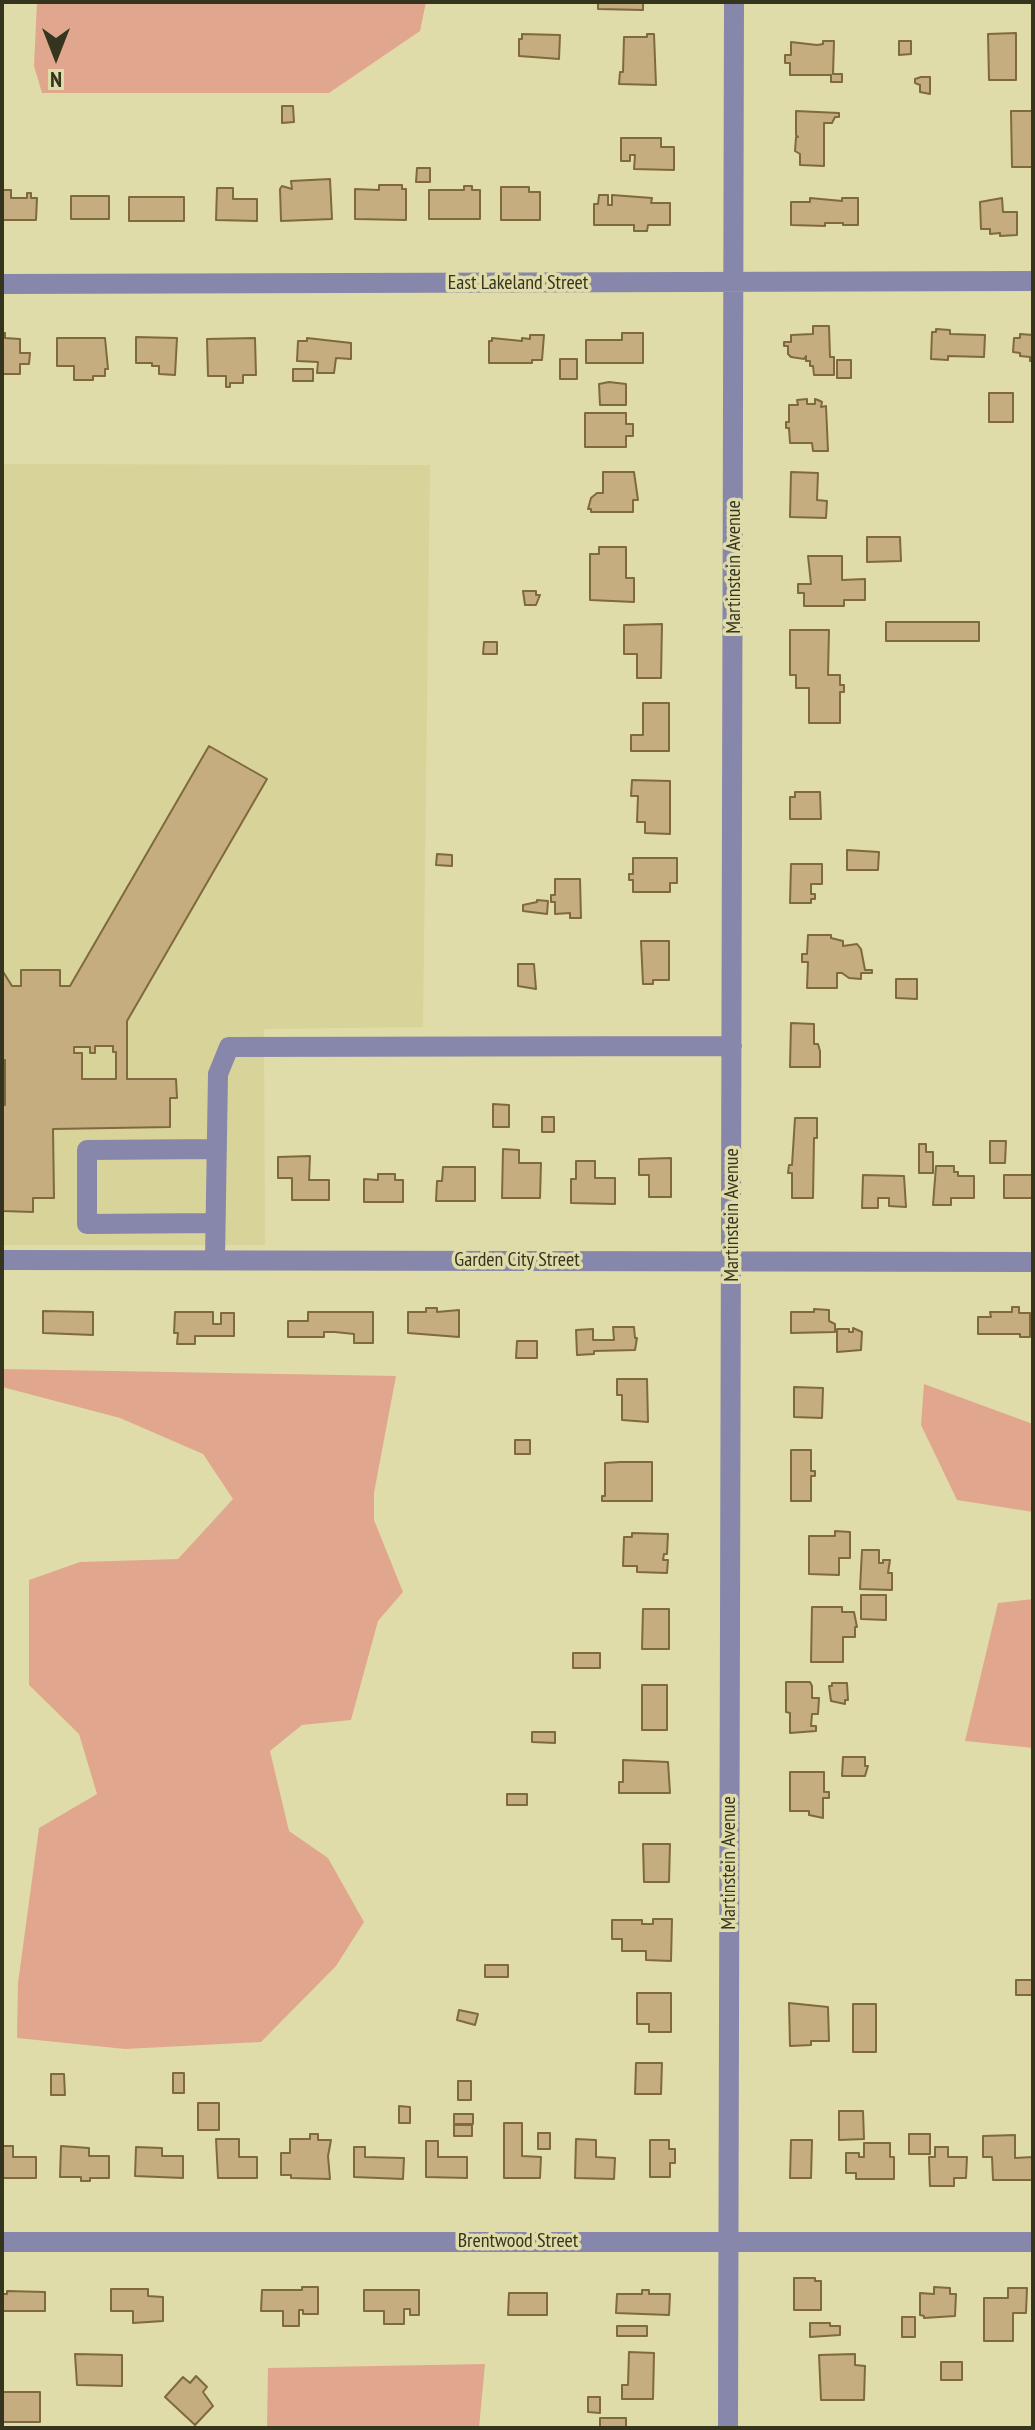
<!DOCTYPE html>
<style>
body{margin:0}
#map{position:relative;width:1035px;height:2430px;overflow:hidden;background:#e0dca9;font-family:"PT Sans Narrow",sans-serif}
canvas{display:block}
.frame{position:absolute;inset:0;border:4px solid #35341f;pointer-events:none}
.north{position:absolute;left:16px;top:16px;width:80px;height:80px;-webkit-text-stroke:6px #e0dca9;paint-order:stroke;rotate:180deg;font-size:22px;font-weight:700;line-height:32px;text-align:center;color:#35341f}
.north::after{content:'';display:block;margin:auto;width:28px;height:36px;background:#35341f;clip-path:polygon(50% 0,100% 100%,50% 72%,0 100%)}
</style>
<div id="map">
<canvas width="1035" height="2430"></canvas>
<div class="frame"></div>
<div class="north">N</div>
</div>
<script>
const g = document.querySelector('canvas').getContext('2d');
g.lineJoin = 'round';
function paint(path, color) {
  g.fillStyle = color;
  g.fill(path, 'evenodd');
}
function strokePath(path, color, width, dash) {
  g.strokeStyle = color;
  g.lineWidth = width;
  g.lineCap = dash ? 'butt' : 'round';
  g.setLineDash(dash || []);
  g.stroke(path);
}
function drawText(font, color, halo, rows, align = 'center') {
  g.font = font + ' "PT Sans Narrow",sans-serif';
  g.lineWidth = 7;
  g.setLineDash([]);
  g.textBaseline = 'middle';
  g.strokeStyle = halo;
  g.fillStyle = color;
  for (const [text, x, y, turn = 0] of rows) {
    g.save();
    g.translate(x, y);
    g.rotate((+turn || 0) * Math.PI / 180);
    g.textAlign = isNaN(turn) ? turn : align;
    if (halo) g.strokeText(text, 0, 0);
    g.fillText(text, 0, 0);
    g.restore();
  }
}
paint(new Path2D(`
 M 2,464 L 430,465 L 423,1027 L 264,1029 L 265,1245 L 2,1245 Z`), '#d7d399');
paint(new Path2D(`
 M 37,2 L 426,2 L 420,31 L 329,93 L 42,93 L 34,66 Z
 M 2,1369 L 396,1376 L 374,1493 L 374,1520 L 403,1592 L 378,1621 L 351,1720 L 302,1725 L 270,1751 L 289,1831 L 328,1858 L 364,1922 L 336,1966 L 261,2042 L 125,2049 L 17,2038 L 18,1983 L 39,1828 L 97,1794 L 79,1734 L 29,1685 L 29,1580 L 80,1562 L 178,1559 L 233,1499 L 203,1454 L 120,1418 L 6,1388 L 2,1386 Z
 M 924,1384 L 1033,1424 L 1033,1512 L 957,1500 L 921,1425 Z
 M 1033,1599 L 1033,1748 L 965,1741 L 998,1603 Z
 M 485,2364 L 479,2428 L 267,2428 L 268,2368 Z`), '#e1a78e');
const building = new Path2D(`
 M 598,2 L 643,2 L 643,10 L 598,9 Z
 M 1016,33 L 1016,80 L 989,80 L 988,34 Z
 M 522,34 L 560,35 L 559,59 L 519,56 L 519,39 L 522,39 Z
 M 647,34 L 654,34 L 656,85 L 619,84 L 620,72 L 623,72 L 624,37 L 647,37 Z
 M 823,41 L 834,41 L 833,74 L 842,74 L 842,82 L 831,82 L 831,75 L 790,75 L 790,63 L 785,63 L 785,55 L 791,55 L 791,42 L 817,45 L 823,44 Z
 M 899,41 L 911,41 L 911,54 L 899,55 Z
 M 921,77 L 930,77 L 930,94 L 920,92 L 920,85 L 915,83 L 915,79 Z
 M 282,106 L 293,106 L 294,122 L 282,123 Z
 M 796,111 L 839,113 L 839,117 L 835,117 L 832,123 L 824,123 L 824,166 L 800,165 L 800,154 L 795,151 L 796,137 L 798,137 L 796,135 Z
 M 1011,111 L 1033,111 L 1033,167 L 1012,167 Z
 M 621,138 L 661,138 L 661,147 L 674,147 L 674,170 L 634,169 L 635,155 L 630,155 L 630,161 L 621,161 Z
 M 417,168 L 430,168 L 430,182 L 416,182 Z
 M 330,179 L 332,219 L 281,221 L 280,189 L 282,186 L 292,189 L 291,181 Z
 M 379,185 L 402,185 L 402,189 L 406,189 L 406,220 L 355,219 L 355,189 L 379,190 Z
 M 464,186 L 472,186 L 472,190 L 480,190 L 480,219 L 429,219 L 429,190 L 464,190 Z
 M 501,187 L 529,187 L 529,192 L 540,192 L 540,220 L 501,220 Z
 M 217,188 L 233,188 L 233,199 L 257,199 L 257,221 L 216,220 Z
 M 2,190 L 11,190 L 11,198 L 27,198 L 27,193 L 31,193 L 31,198 L 37,198 L 36,220 L 2,220 Z
 M 599,195 L 608,195 L 608,205 L 612,205 L 612,195 L 652,198 L 651,203 L 670,203 L 670,225 L 648,225 L 647,231 L 634,231 L 634,225 L 594,225 L 594,204 L 598,204 Z
 M 71,196 L 109,196 L 109,219 L 71,219 Z
 M 129,197 L 184,197 L 184,221 L 129,221 Z
 M 810,198 L 842,201 L 842,198 L 858,198 L 858,225 L 843,225 L 843,223 L 825,223 L 825,226 L 791,225 L 791,202 L 810,202 Z
 M 1002,198 L 1003,212 L 1017,212 L 1017,235 L 1000,236 L 1000,233 L 990,234 L 990,229 L 981,229 L 980,202 Z
 M 813,326 L 829,326 L 830,357 L 834,357 L 834,375 L 814,375 L 813,366 L 810,366 L 810,361 L 806,361 L 806,356 L 804,359 L 791,357 L 788,354 L 788,346 L 784,346 L 784,342 L 791,342 L 791,335 L 813,334 Z
 M 936,329 L 950,330 L 950,334 L 985,335 L 984,357 L 948,356 L 948,360 L 931,359 L 932,332 L 936,332 Z
 M 2,333 L 5,333 L 5,338 L 20,339 L 20,353 L 30,353 L 29,364 L 20,364 L 20,374 L 2,374 Z
 M 622,333 L 643,333 L 643,363 L 586,363 L 586,340 L 622,340 Z
 M 1020,334 L 1033,335 L 1033,361 L 1030,361 L 1030,357 L 1020,356 L 1020,353 L 1013,352 L 1014,338 L 1020,338 Z
 M 530,335 L 544,335 L 542,360 L 532,360 L 532,363 L 489,363 L 489,341 L 492,341 L 492,338 L 522,341 L 522,338 L 530,339 Z
 M 136,337 L 177,338 L 175,375 L 159,374 L 159,366 L 152,366 L 152,363 L 136,363 Z
 M 57,338 L 105,338 L 108,369 L 105,369 L 105,376 L 93,376 L 93,380 L 74,380 L 74,366 L 57,366 Z
 M 255,338 L 256,375 L 243,375 L 243,383 L 230,383 L 230,387 L 226,387 L 226,376 L 208,376 L 207,339 Z
 M 307,338 L 351,343 L 351,359 L 336,358 L 334,373 L 317,373 L 318,362 L 297,361 L 298,341 L 307,341 Z
 M 560,359 L 577,359 L 577,379 L 560,379 Z
 M 837,360 L 851,360 L 851,378 L 837,378 Z
 M 293,369 L 313,369 L 313,381 L 293,381 Z
 M 609,382 L 626,384 L 626,405 L 600,405 L 599,384 Z
 M 989,393 L 1013,393 L 1013,422 L 989,422 Z
 M 807,399 L 807,404 L 815,404 L 815,399 L 818,400 L 822,402 L 821,407 L 826,406 L 828,451 L 813,451 L 812,443 L 790,443 L 789,428 L 786,428 L 786,422 L 789,422 L 789,405 L 798,405 L 797,400 Z
 M 585,413 L 626,413 L 626,424 L 633,424 L 633,436 L 626,436 L 626,447 L 585,447 Z
 M 603,472 L 634,472 L 638,500 L 633,500 L 633,512 L 591,512 L 591,509 L 588,509 L 591,498 L 597,493 L 603,493 Z
 M 791,472 L 818,473 L 817,500 L 827,501 L 826,518 L 790,517 Z
 M 867,537 L 900,537 L 901,561 L 867,562 Z
 M 599,547 L 626,547 L 626,578 L 634,578 L 634,602 L 590,600 L 590,554 L 599,554 Z
 M 808,556 L 842,556 L 842,580 L 865,579 L 865,600 L 844,600 L 844,606 L 804,606 L 804,593 L 798,593 L 798,584 L 811,584 Z
 M 523,591 L 536,591 L 536,595 L 540,595 L 536,605 L 525,605 Z
 M 886,622 L 979,622 L 979,641 L 886,641 Z
 M 662,624 L 661,678 L 637,678 L 637,654 L 624,654 L 624,625 Z
 M 790,630 L 829,630 L 828,675 L 840,675 L 840,685 L 844,685 L 844,692 L 840,692 L 840,723 L 809,723 L 809,688 L 796,688 L 796,675 L 790,675 Z
 M 484,642 L 497,642 L 497,654 L 483,654 Z
 M 643,703 L 669,703 L 669,751 L 631,751 L 631,735 L 643,735 Z
 M 209,746 L 267,779 L 127,1021 L 127,1079 L 176,1079 L 177,1098 L 170,1098 L 170,1127 L 53,1129 L 54,1198 L 33,1198 L 33,1212 L 2,1211 L 2,1105 L 5,1105 L 5,1060 L 2,1060 L 2,970 L 12,986 L 21,986 L 21,970 L 60,970 L 60,986 L 70,986 ZM 95,1046 L 113,1046 L 113,1052 L 116,1052 L 116,1079 L 82,1079 L 82,1053 L 74,1053 L 74,1047 L 90,1047 L 90,1053 L 95,1053 Z
 M 632,780 L 670,781 L 670,834 L 645,833 L 645,822 L 637,822 L 638,796 L 631,796 Z
 M 795,792 L 820,792 L 821,819 L 790,819 L 790,797 L 795,797 Z
 M 847,850 L 879,852 L 878,870 L 847,870 Z
 M 437,854 L 452,855 L 452,866 L 436,865 Z
 M 633,858 L 677,858 L 677,883 L 670,883 L 670,892 L 633,892 L 633,880 L 629,880 L 629,874 L 633,874 Z
 M 791,864 L 822,864 L 822,884 L 811,884 L 811,894 L 815,894 L 815,899 L 811,899 L 811,903 L 790,903 Z
 M 555,879 L 580,879 L 581,918 L 570,918 L 570,913 L 555,914 L 555,902 L 551,902 L 551,895 L 555,895 Z
 M 537,900 L 548,901 L 547,914 L 523,911 L 523,905 L 537,902 Z
 M 808,935 L 831,935 L 831,938 L 843,941 L 843,946 L 857,944 L 861,949 L 865,970 L 872,970 L 872,973 L 861,973 L 861,979 L 849,978 L 842,973 L 837,973 L 837,988 L 807,988 L 808,962 L 802,962 L 802,954 L 807,954 Z
 M 641,941 L 669,941 L 669,980 L 653,980 L 653,984 L 643,984 Z
 M 518,964 L 534,964 L 536,989 L 518,986 Z
 M 896,979 L 917,979 L 917,999 L 896,998 Z
 M 791,1023 L 814,1024 L 814,1044 L 818,1044 L 820,1051 L 820,1067 L 790,1067 Z
 M 493,1104 L 509,1105 L 509,1127 L 493,1127 Z
 M 542,1117 L 554,1117 L 554,1132 L 542,1132 Z
 M 795,1118 L 817,1118 L 817,1138 L 814,1138 L 813,1198 L 792,1198 L 792,1173 L 788,1173 L 789,1165 L 792,1165 Z
 M 990,1141 L 1006,1141 L 1005,1163 L 990,1163 Z
 M 919,1144 L 926,1144 L 926,1152 L 933,1152 L 933,1173 L 919,1173 Z
 M 503,1149 L 519,1150 L 519,1163 L 541,1163 L 540,1198 L 502,1198 Z
 M 310,1156 L 309,1180 L 329,1180 L 329,1200 L 292,1200 L 292,1178 L 278,1178 L 278,1157 Z
 M 671,1158 L 671,1197 L 649,1197 L 649,1175 L 639,1175 L 639,1159 Z
 M 576,1161 L 595,1161 L 595,1178 L 615,1178 L 615,1204 L 571,1203 L 571,1179 L 576,1179 Z
 M 936,1166 L 954,1166 L 954,1172 L 958,1172 L 958,1176 L 974,1176 L 974,1198 L 951,1198 L 951,1205 L 933,1205 Z
 M 443,1167 L 475,1167 L 475,1201 L 436,1201 L 437,1181 L 442,1181 Z
 M 378,1174 L 395,1174 L 395,1180 L 403,1180 L 403,1202 L 364,1202 L 364,1179 L 378,1180 Z
 M 863,1175 L 904,1176 L 906,1207 L 889,1206 L 889,1198 L 878,1198 L 878,1208 L 862,1208 Z
 M 1004,1175 L 1033,1175 L 1033,1198 L 1004,1198 Z
 M 1012,1307 L 1019,1307 L 1019,1313 L 1030,1313 L 1030,1337 L 1020,1337 L 1020,1334 L 978,1334 L 978,1317 L 991,1317 L 990,1312 L 1012,1312 Z
 M 426,1308 L 437,1308 L 437,1312 L 459,1310 L 459,1337 L 408,1333 L 408,1312 L 426,1312 Z
 M 814,1309 L 829,1310 L 829,1321 L 835,1324 L 835,1332 L 791,1333 L 791,1312 L 814,1312 Z
 M 43,1311 L 93,1312 L 93,1335 L 43,1333 Z
 M 175,1312 L 213,1312 L 213,1324 L 221,1324 L 221,1313 L 234,1313 L 234,1336 L 195,1336 L 195,1344 L 177,1344 L 178,1333 L 174,1333 Z
 M 308,1312 L 373,1312 L 373,1343 L 354,1343 L 354,1334 L 335,1332 L 324,1332 L 324,1337 L 288,1337 L 288,1321 L 308,1321 Z
 M 613,1327 L 634,1327 L 635,1338 L 637,1338 L 635,1350 L 594,1351 L 594,1354 L 577,1355 L 576,1330 L 593,1329 L 593,1340 L 614,1340 Z
 M 853,1328 L 862,1332 L 861,1350 L 837,1352 L 837,1329 L 849,1329 L 849,1332 L 853,1332 Z
 M 517,1341 L 537,1341 L 537,1358 L 516,1358 Z
 M 617,1379 L 647,1379 L 648,1422 L 622,1420 L 622,1395 L 617,1395 Z
 M 794,1387 L 823,1388 L 822,1418 L 794,1417 Z
 M 515,1440 L 530,1440 L 530,1454 L 515,1454 Z
 M 791,1450 L 811,1450 L 811,1471 L 815,1471 L 815,1476 L 811,1476 L 811,1501 L 791,1501 Z
 M 620,1462 L 652,1462 L 652,1501 L 602,1501 L 602,1496 L 605,1496 L 605,1463 Z
 M 835,1531 L 850,1532 L 850,1558 L 839,1558 L 839,1575 L 809,1574 L 809,1536 L 835,1536 Z
 M 632,1533 L 668,1534 L 667,1554 L 664,1554 L 663,1560 L 668,1560 L 667,1573 L 637,1572 L 637,1566 L 623,1566 L 624,1537 L 632,1537 Z
 M 862,1550 L 879,1550 L 879,1563 L 883,1563 L 883,1560 L 890,1560 L 888,1573 L 892,1573 L 892,1590 L 860,1589 Z
 M 861,1595 L 886,1595 L 886,1620 L 861,1619 Z
 M 812,1607 L 842,1607 L 842,1612 L 854,1612 L 857,1627 L 855,1627 L 855,1637 L 843,1637 L 843,1662 L 811,1662 Z
 M 643,1609 L 669,1609 L 669,1649 L 642,1649 Z
 M 573,1653 L 600,1653 L 600,1668 L 573,1668 Z
 M 786,1682 L 810,1682 L 812,1686 L 812,1698 L 819,1698 L 818,1714 L 812,1714 L 811,1726 L 816,1726 L 816,1731 L 790,1733 L 790,1713 L 786,1712 Z
 M 832,1683 L 847,1683 L 848,1700 L 845,1700 L 845,1704 L 831,1701 L 829,1686 L 832,1686 Z
 M 642,1685 L 667,1685 L 667,1730 L 642,1730 Z
 M 532,1732 L 555,1732 L 555,1743 L 532,1742 Z
 M 843,1757 L 865,1757 L 865,1766 L 868,1766 L 865,1776 L 842,1776 Z
 M 623,1760 L 668,1762 L 670,1793 L 619,1793 L 619,1782 L 623,1782 Z
 M 790,1772 L 824,1772 L 824,1792 L 829,1792 L 829,1798 L 823,1798 L 823,1818 L 809,1815 L 809,1811 L 790,1811 Z
 M 507,1794 L 527,1794 L 527,1805 L 507,1805 Z
 M 643,1844 L 670,1844 L 669,1882 L 644,1882 Z
 M 653,1919 L 672,1919 L 671,1961 L 646,1960 L 646,1951 L 622,1951 L 622,1939 L 612,1939 L 612,1920 L 642,1920 L 642,1924 L 653,1924 Z
 M 485,1965 L 508,1965 L 508,1977 L 485,1977 Z
 M 1016,1980 L 1033,1980 L 1033,1995 L 1016,1995 Z
 M 637,1993 L 671,1993 L 671,2032 L 649,2032 L 649,2024 L 637,2024 Z
 M 789,2003 L 828,2007 L 829,2041 L 811,2041 L 811,2045 L 790,2046 Z
 M 853,2004 L 876,2004 L 876,2052 L 853,2052 Z
 M 459,2010 L 478,2014 L 475,2025 L 457,2020 Z
 M 636,2063 L 662,2063 L 661,2094 L 635,2094 Z
 M 173,2073 L 184,2073 L 184,2093 L 173,2093 Z
 M 51,2074 L 64,2074 L 65,2095 L 51,2095 Z
 M 458,2081 L 471,2081 L 471,2100 L 458,2100 Z
 M 198,2103 L 219,2103 L 219,2130 L 198,2130 Z
 M 399,2106 L 410,2107 L 410,2123 L 399,2123 Z
 M 839,2111 L 863,2111 L 864,2139 L 839,2140 Z
 M 454,2114 L 473,2114 L 473,2124 L 454,2124 Z
 M 504,2123 L 522,2123 L 522,2156 L 541,2157 L 540,2178 L 504,2178 Z
 M 454,2125 L 472,2125 L 472,2136 L 454,2136 Z
 M 538,2133 L 550,2133 L 550,2149 L 538,2149 Z
 M 310,2134 L 318,2134 L 318,2140 L 331,2140 L 328,2156 L 330,2179 L 291,2178 L 291,2175 L 281,2175 L 281,2153 L 290,2153 L 290,2139 L 310,2139 Z
 M 909,2134 L 930,2134 L 930,2154 L 909,2154 Z
 M 1015,2135 L 1015,2158 L 1033,2157 L 1033,2180 L 993,2180 L 992,2157 L 983,2157 L 983,2136 Z
 M 216,2139 L 239,2139 L 239,2157 L 257,2157 L 257,2178 L 218,2178 Z
 M 576,2139 L 596,2140 L 596,2157 L 615,2158 L 614,2179 L 575,2178 Z
 M 650,2140 L 669,2140 L 669,2149 L 675,2149 L 675,2163 L 670,2163 L 670,2177 L 650,2177 Z
 M 791,2140 L 812,2140 L 811,2178 L 790,2178 Z
 M 426,2141 L 438,2141 L 438,2157 L 467,2157 L 467,2178 L 426,2177 Z
 M 864,2143 L 890,2143 L 890,2157 L 894,2157 L 894,2179 L 856,2179 L 856,2173 L 846,2173 L 846,2153 L 859,2153 L 859,2157 L 864,2157 Z
 M 2,2146 L 13,2146 L 13,2157 L 36,2157 L 36,2178 L 2,2178 Z
 M 61,2146 L 89,2148 L 89,2156 L 109,2156 L 109,2178 L 90,2178 L 90,2181 L 81,2181 L 81,2177 L 60,2177 Z
 M 136,2147 L 162,2148 L 162,2156 L 183,2156 L 183,2178 L 135,2176 Z
 M 354,2147 L 365,2147 L 365,2157 L 404,2158 L 403,2179 L 354,2177 Z
 M 935,2147 L 948,2147 L 948,2157 L 967,2157 L 966,2178 L 954,2178 L 954,2186 L 930,2186 L 929,2157 L 935,2157 Z
 M 794,2278 L 815,2278 L 815,2281 L 821,2281 L 821,2310 L 794,2310 Z
 M 302,2287 L 318,2287 L 318,2314 L 303,2314 L 303,2310 L 299,2310 L 299,2326 L 283,2326 L 283,2311 L 261,2311 L 262,2290 L 302,2290 Z
 M 934,2287 L 950,2288 L 950,2294 L 956,2294 L 955,2316 L 924,2318 L 924,2316 L 920,2315 L 920,2293 L 934,2294 Z
 M 1008,2288 L 1027,2288 L 1026,2313 L 1013,2313 L 1013,2341 L 984,2341 L 984,2298 L 1008,2298 Z
 M 111,2289 L 148,2289 L 148,2296 L 163,2297 L 163,2321 L 133,2323 L 133,2311 L 111,2311 Z
 M 364,2290 L 419,2290 L 419,2315 L 410,2315 L 410,2309 L 404,2309 L 404,2324 L 384,2324 L 384,2311 L 364,2311 Z
 M 642,2290 L 649,2290 L 649,2294 L 670,2294 L 669,2315 L 616,2313 L 617,2294 L 642,2294 Z
 M 7,2291 L 45,2292 L 45,2311 L 2,2311 L 2,2294 L 7,2294 Z
 M 509,2293 L 547,2293 L 547,2315 L 508,2315 Z
 M 902,2317 L 915,2317 L 915,2337 L 902,2337 Z
 M 810,2323 L 830,2323 L 830,2326 L 840,2326 L 840,2335 L 810,2337 Z
 M 617,2326 L 647,2326 L 647,2336 L 617,2336 Z
 M 629,2352 L 654,2353 L 653,2399 L 622,2399 L 622,2385 L 628,2385 Z
 M 75,2354 L 122,2355 L 122,2386 L 77,2385 Z
 M 855,2354 L 855,2365 L 865,2366 L 864,2400 L 821,2400 L 819,2355 Z
 M 941,2362 L 962,2362 L 962,2380 L 941,2380 Z
 M 196,2376 L 207,2387 L 203,2392 L 213,2406 L 195,2425 L 165,2397 L 183,2377 L 190,2383 Z
 M 2,2392 L 40,2392 L 40,2422 L 2,2422 Z
 M 588,2397 L 600,2397 L 600,2413 L 588,2412 Z
 M 600,2418 L 626,2418 L 626,2428 L 600,2428 Z`);
paint(building, '#c5ad80');
strokePath(building, '#7f693e', 2);
strokePath(new Path2D(`
 M 2,284 L 1033,281
 M 215,1223 L 87,1224 L 87,1150 L 216,1149
 M 215,1259 L 218,1074 L 229,1047 L 732,1046
 M 2,1260 L 1033,1262
 M 2,2242 L 1033,2242
 M 728,2428 L 734,2`), '#8687aa', 20);
drawText('20px', '#35341f', '#e0dca9', [
 ["East Lakeland Street",518,283],
 ["Martinstein Avenue",734,567,-90],
 ["Martinstein Avenue",732,1215,-90],
 ["Garden City Street",517,1260],
 ["Martinstein Avenue",729,1863,-90],
 ["Brentwood Street",518,2241]
]);
</script>
